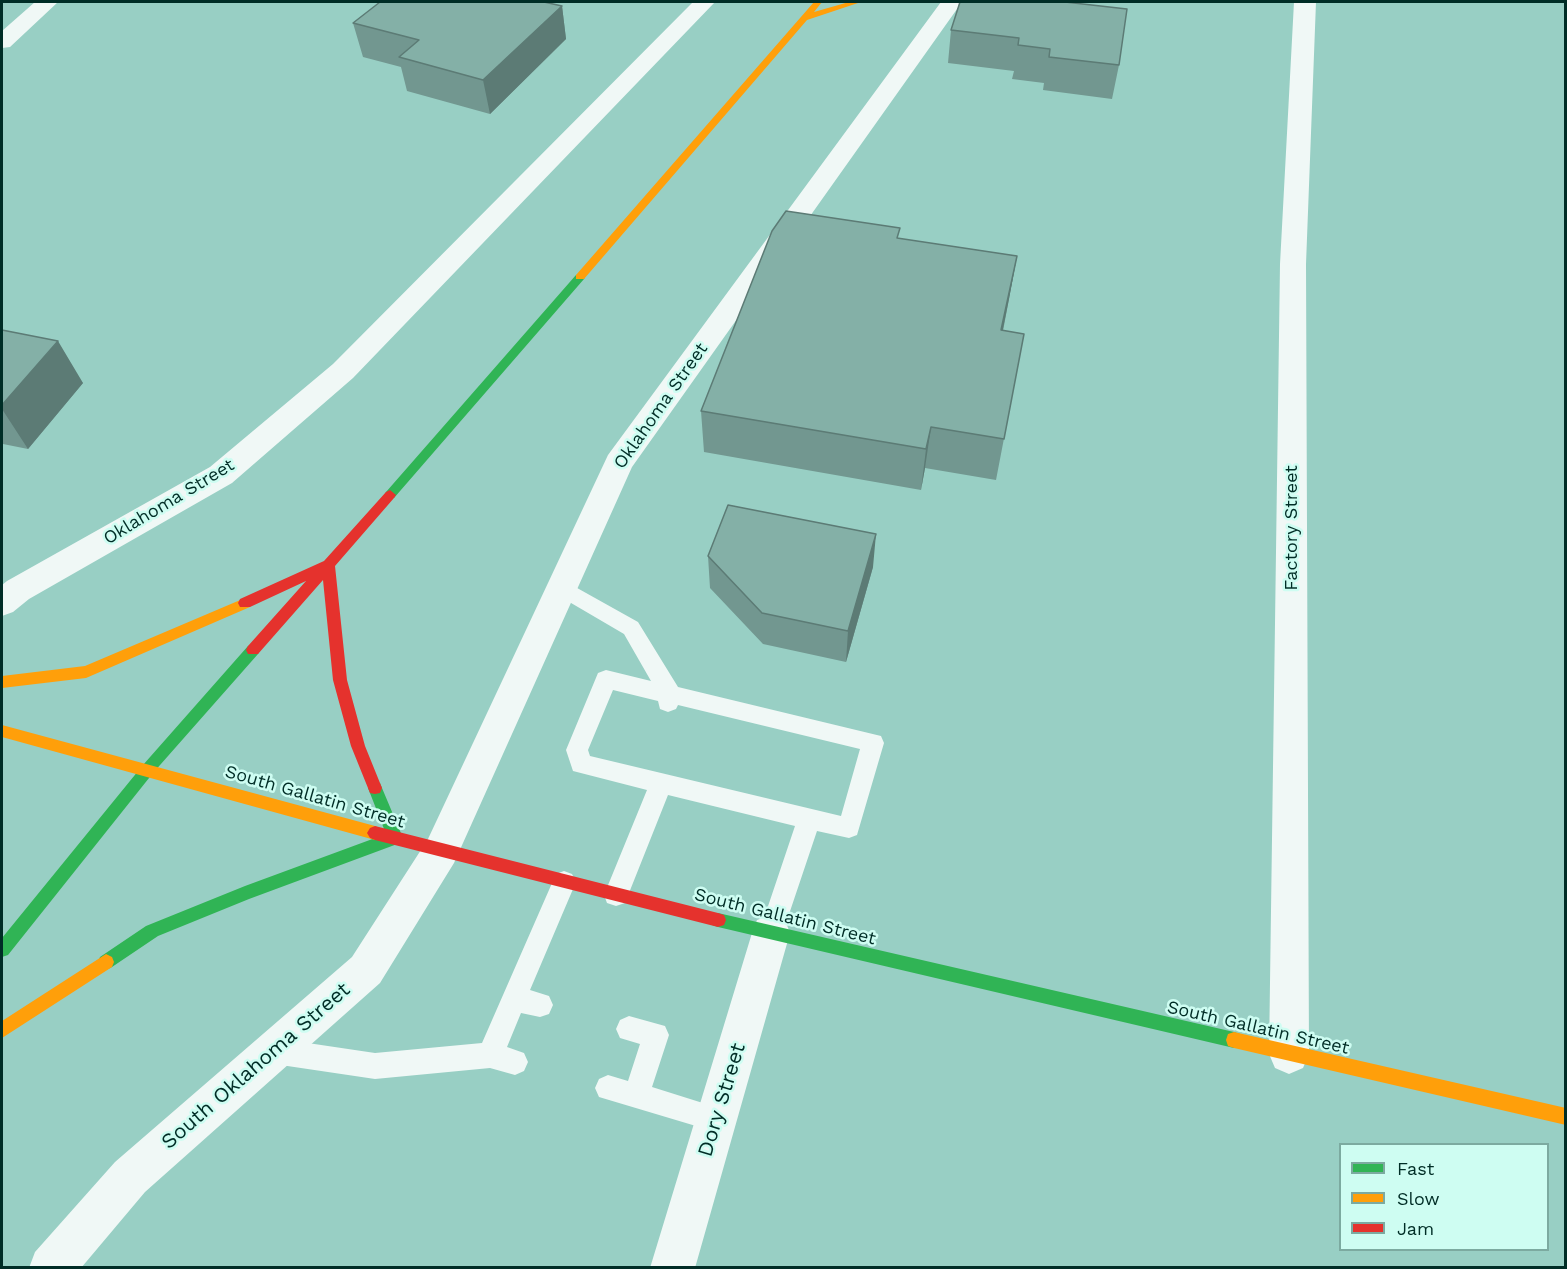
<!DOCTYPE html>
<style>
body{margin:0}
#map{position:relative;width:1567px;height:1269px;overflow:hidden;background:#98cfc4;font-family:"Work Sans",sans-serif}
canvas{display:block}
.frame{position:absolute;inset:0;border:3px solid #002d26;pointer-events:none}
.legend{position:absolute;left:1339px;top:1143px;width:210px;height:108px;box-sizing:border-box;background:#cefdf2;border:2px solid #7caaa0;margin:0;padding:8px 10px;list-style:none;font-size:18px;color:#002d26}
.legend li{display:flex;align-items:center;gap:12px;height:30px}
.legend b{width:30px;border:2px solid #7caaa0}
</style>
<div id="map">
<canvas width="1567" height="1269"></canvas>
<div class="frame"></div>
<ul class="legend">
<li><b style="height:8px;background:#30b455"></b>Fast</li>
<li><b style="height:8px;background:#ff9f0a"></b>Slow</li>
<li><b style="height:8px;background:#e5322d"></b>Jam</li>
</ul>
</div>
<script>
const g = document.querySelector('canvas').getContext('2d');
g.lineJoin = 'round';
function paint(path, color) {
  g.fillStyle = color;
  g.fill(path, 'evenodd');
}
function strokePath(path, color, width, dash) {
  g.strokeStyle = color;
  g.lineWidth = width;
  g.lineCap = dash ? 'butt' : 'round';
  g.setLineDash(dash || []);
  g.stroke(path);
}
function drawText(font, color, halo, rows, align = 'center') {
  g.font = font + ' "Work Sans",sans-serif';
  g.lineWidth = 5;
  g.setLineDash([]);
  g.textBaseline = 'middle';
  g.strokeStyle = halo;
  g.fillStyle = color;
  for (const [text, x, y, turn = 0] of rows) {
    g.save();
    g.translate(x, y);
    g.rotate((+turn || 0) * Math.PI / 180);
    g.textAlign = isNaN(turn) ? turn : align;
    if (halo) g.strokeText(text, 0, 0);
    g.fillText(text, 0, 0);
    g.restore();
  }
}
paint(new Path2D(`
 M 561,579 L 638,622 L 678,687 L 881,736 L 884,743 L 857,835 L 849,838 L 817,831 L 780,941 L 771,945 L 762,941 L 759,933 L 795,826 L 668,795 L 625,903 L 616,906 L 607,903 L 604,895 L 647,790 L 573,771 L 566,750 L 598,673 L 606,670 L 651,681 L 624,634 L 554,593 L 551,587 L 554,581 ZM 613,690 L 658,701 L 660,709 L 668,712 L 676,709 L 678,705 L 860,749 L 841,816 L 590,756 L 588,750 Z
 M 564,871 L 572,874 L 576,882 L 530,990 L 549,996 L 553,1005 L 549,1014 L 540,1017 L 521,1013 L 507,1047 L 524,1053 L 528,1062 L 524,1071 L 515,1075 L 490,1068 L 375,1079 L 274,1064 L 265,1060 L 261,1051 L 265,1042 L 274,1038 L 375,1053 L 482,1043 L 556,874 Z
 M 629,1016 L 665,1026 L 669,1035 L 652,1087 L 725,1110 L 729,1119 L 725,1128 L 716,1132 L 599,1097 L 595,1088 L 599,1079 L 608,1075 L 628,1081 L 640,1044 L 620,1038 L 616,1029 L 620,1020 Z`), '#f0f8f6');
paint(new Path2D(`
 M 35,2 L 58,2 L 10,47 L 2,48 L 2,31 Z
 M 693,2 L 715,2 L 353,378 L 232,483 L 29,599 L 13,612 L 2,616 L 2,585 L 7,581 L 210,467 L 333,364 Z
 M 941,2 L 962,2 L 632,467 L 454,863 L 380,983 L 145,1192 L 81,1268 L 29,1268 L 35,1252 L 115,1162 L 352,957 L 428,839 L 608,455 Z
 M 1294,2 L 1316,2 L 1306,264 L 1309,1054 L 1303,1068 L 1289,1074 L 1275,1068 L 1269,1054 L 1280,264 Z
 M 771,915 L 785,920 L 790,933 L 695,1268 L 650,1268 L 752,933 L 757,920 Z`), '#f0f8f6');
paint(new Path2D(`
 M 580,274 L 585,277 L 584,279 L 394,498 L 386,498 L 384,495 L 386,492 L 576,275 Z
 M 253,644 L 258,646 L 260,650 L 258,654 L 153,773 L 8,955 L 2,957 L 2,938 L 143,765 L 248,646 Z
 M 375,782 L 380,783 L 382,788 L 403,838 L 400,843 L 249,899 L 158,936 L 112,967 L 106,970 L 100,967 L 98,962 L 100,957 L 146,926 L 245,886 L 386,834 L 368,788 L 370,783 Z
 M 718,913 L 1234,1032 L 1240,1034 L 1242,1040 L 1240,1046 L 1234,1048 L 718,927 L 712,925 L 710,920 L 712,915 Z`), '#30b455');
paint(new Path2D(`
 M 814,2 L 822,2 L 814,12 L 849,2 L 861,2 L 807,20 L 584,279 L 576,279 L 576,275 Z
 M 245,598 L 250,599 L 252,603 L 250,607 L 86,678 L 2,688 L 2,676 L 85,666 Z
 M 2,725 L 375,826 L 380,828 L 383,833 L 380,838 L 375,840 L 2,737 Z
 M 106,954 L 112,957 L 114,962 L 112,967 L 2,1038 L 2,1021 Z
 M 1234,1032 L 1566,1108 L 1566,1125 L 1234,1048 L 1228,1046 L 1226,1040 L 1228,1034 Z`), '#ff9f0a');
paint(new Path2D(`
 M 390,490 L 396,495 L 394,498 L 335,566 L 347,680 L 365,746 L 382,788 L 380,793 L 375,794 L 370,793 L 351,746 L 333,680 L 323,580 L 258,654 L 248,654 L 246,650 L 248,646 L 306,581 L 250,607 L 240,607 L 238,603 L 240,599 L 324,561 L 386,492 Z
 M 375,826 L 718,913 L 724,915 L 726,920 L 724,925 L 718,927 L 375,840 L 370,838 L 367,833 L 370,828 Z`), '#e5322d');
paint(new Path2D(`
 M 960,2 L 1119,65 L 1112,99 L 1043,90 L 1044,83 L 1012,79 L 1014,71 L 948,63 L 951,30 Z
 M 562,6 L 566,39 L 490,114 L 407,91 L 401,67 L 363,57 L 353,23 Z
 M 899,239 L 1017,256 L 1003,331 L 1024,334 L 996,480 L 925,468 L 921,490 L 704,452 L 701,411 Z
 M 2,330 L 83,383 L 28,449 L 3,444 L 2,446 Z
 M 708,556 L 873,567 L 846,662 L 763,644 L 710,588 Z`), '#729790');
paint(new Path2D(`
 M 562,6 L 566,39 L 490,114 L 483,80 Z
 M 1017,256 L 1009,299 L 994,373 L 1001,330 Z
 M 58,341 L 83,383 L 28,449 L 2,409 L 2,405 Z
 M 931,427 L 925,468 L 921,490 L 926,449 Z
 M 876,534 L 873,567 L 846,662 L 848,631 Z`), '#5c7b75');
const building = new Path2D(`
 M 380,2 L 544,2 L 562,6 L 483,80 L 399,57 L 419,40 L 353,23 Z
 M 960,2 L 1065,2 L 1127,9 L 1119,65 L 1049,57 L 1050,49 L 1018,45 L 1019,38 L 951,30 Z
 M 786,211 L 900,228 L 897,238 L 1017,256 L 1001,330 L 1024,334 L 1004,439 L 931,427 L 926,449 L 701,411 L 772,231 Z
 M 2,330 L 58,341 L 2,405 Z
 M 728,505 L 876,534 L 848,631 L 762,613 L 708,556 Z`);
paint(building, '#84b0a7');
strokePath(building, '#5c7b75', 1.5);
drawText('18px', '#002d26', '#cefdf2', [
 ["Oklahoma Street",661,406,-55],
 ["Oklahoma Street",169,502,-31],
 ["Factory Street",1292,528,-90],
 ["South Gallatin Street",315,797,16],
 ["South Gallatin Street",785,917,14],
 ["South Gallatin Street",1258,1028,13]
]);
drawText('21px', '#002d26', '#cefdf2', [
 ["South Oklahoma Street",256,1066,-41],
 ["Dory Street",722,1100,-73]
]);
</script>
